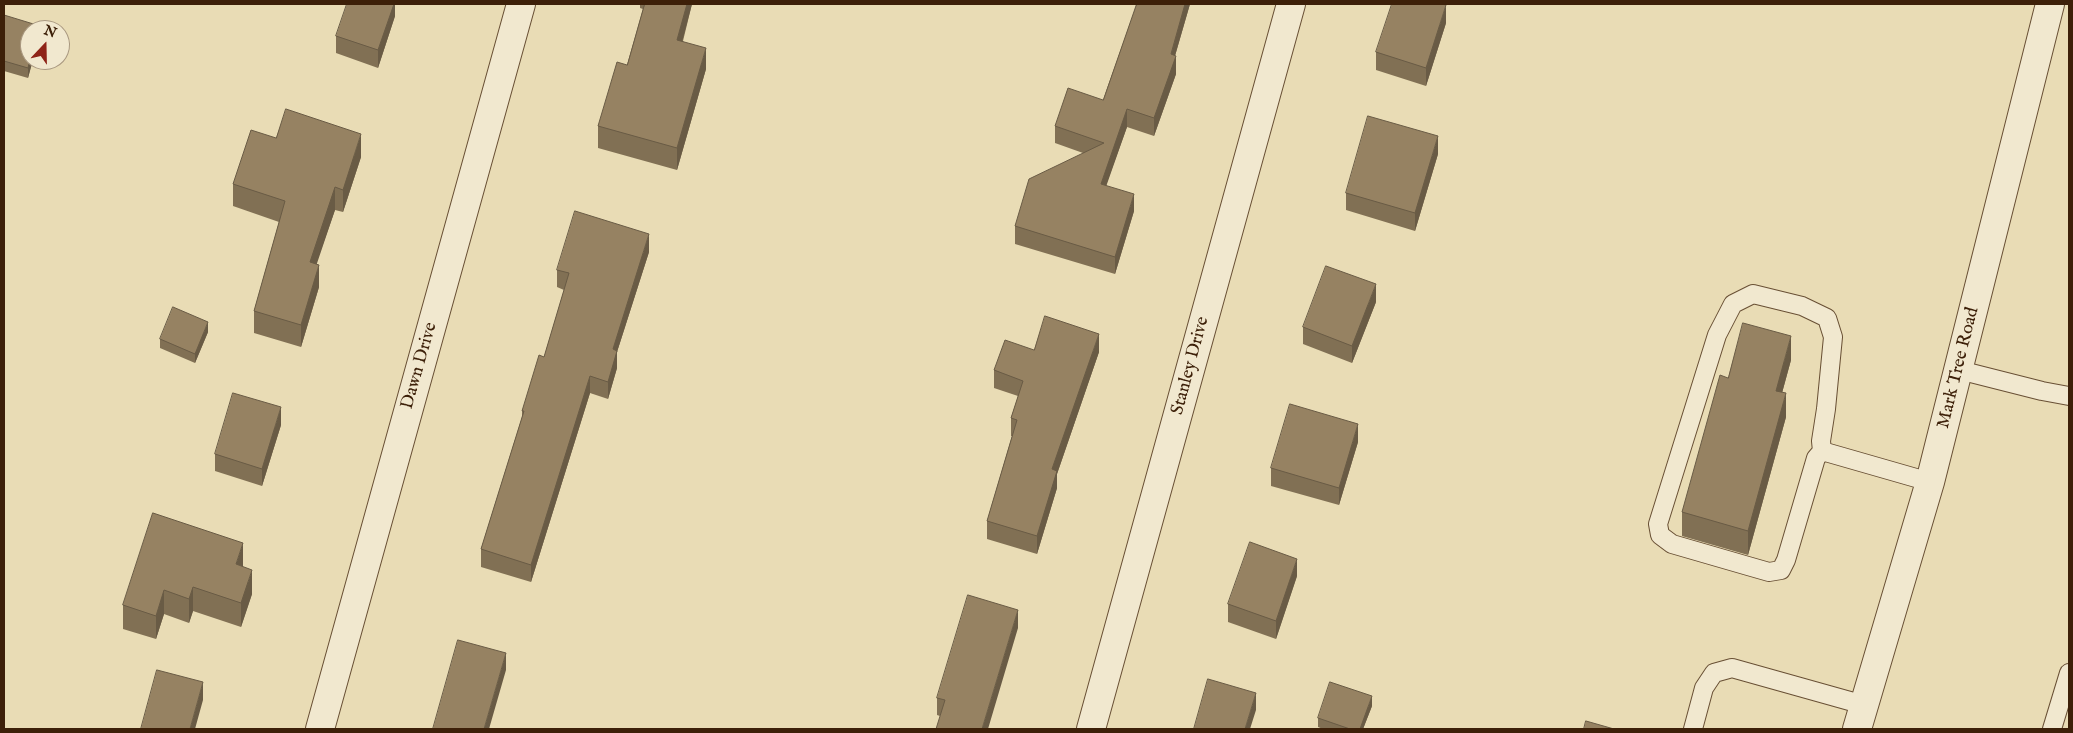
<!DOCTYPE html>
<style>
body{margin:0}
#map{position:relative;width:2073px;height:733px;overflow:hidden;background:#e9dcb5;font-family:"IM FELL English",serif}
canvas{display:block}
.frame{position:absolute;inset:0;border:5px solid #3d2009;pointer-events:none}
.north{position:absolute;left:20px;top:20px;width:50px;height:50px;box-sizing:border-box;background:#f1e8cf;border:1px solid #a99880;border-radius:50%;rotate:21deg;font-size:14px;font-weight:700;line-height:20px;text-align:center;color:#3d2009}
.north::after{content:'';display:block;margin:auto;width:18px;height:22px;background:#8f2418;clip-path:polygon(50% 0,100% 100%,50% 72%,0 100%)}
</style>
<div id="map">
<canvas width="2073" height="733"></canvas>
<div class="frame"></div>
<div class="north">N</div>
</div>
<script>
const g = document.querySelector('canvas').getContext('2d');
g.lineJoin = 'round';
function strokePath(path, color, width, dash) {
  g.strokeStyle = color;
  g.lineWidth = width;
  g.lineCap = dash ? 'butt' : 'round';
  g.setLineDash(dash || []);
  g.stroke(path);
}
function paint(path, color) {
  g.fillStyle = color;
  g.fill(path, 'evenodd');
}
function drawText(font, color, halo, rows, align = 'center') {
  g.font = font + ' "IM FELL English",serif';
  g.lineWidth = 4.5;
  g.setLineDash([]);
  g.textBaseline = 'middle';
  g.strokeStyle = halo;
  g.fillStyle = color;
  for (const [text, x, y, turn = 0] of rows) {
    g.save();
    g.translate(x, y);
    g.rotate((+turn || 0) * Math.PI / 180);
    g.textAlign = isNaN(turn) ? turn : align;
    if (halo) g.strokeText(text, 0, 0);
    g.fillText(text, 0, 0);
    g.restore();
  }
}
const service = new Path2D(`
 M 1959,370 L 2042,391 L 2069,396
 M 1822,451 L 1816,458 L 1786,560 L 1781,570 L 1769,572 L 1748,566 L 1672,544 L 1660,535 L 1658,524 L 1717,335 L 1733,304 L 1753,294 L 1802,306 L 1827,318 L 1833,337 L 1826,409 L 1821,441 L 1822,451 L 1930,482
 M 1693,729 L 1704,688 L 1714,673 L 1732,668 L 1864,705
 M 2052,729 L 2069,673`);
const minor = new Path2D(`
 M 320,729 L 521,4
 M 1091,729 L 1291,4`);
const tertiary = new Path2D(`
 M 1857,729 L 1930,482 L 2050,4`);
strokePath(service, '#684f34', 20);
strokePath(minor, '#684f34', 30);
strokePath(tertiary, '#684f34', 30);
strokePath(service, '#f1e8cf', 18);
strokePath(minor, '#f1e8cf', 28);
strokePath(tertiary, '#f1e8cf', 28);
paint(new Path2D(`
 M 395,4 L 395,16 L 378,68 L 336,53 L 336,36 Z
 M 640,4 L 692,4 L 683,41 L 706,69 L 677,170 L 598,148 L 598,126 L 627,65 L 643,9 L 640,8 Z
 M 1136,4 L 1190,4 L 1175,56 L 1176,74 L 1154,136 L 1127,127 L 1106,185 L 1134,211 L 1115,274 L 1015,244 L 1015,226 L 1083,153 L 1055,143 L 1055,126 L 1103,100 L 1136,6 Z
 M 4,15 L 40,30 L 28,78 L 4,71 Z
 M 1446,23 L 1426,86 L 1376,70 L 1376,52 Z
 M 276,138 L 361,157 L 343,212 L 335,210 L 316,264 L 319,287 L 301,347 L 254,333 L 254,311 L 279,222 L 233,206 L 233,184 Z
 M 1438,154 L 1415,231 L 1346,210 L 1346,193 Z
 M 649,252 L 617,352 L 617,368 L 608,399 L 590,393 L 531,582 L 481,567 L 481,549 L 522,417 L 522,411 L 544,357 L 564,290 L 557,287 L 557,270 Z
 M 1376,302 L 1352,363 L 1303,344 L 1303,327 Z
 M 208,332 L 195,363 L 160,348 L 160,339 Z
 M 1034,350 L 1099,352 L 1057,474 L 1057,488 L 1037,554 L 987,539 L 987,521 L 1012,436 L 1011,436 L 1011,418 L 1018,396 L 994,388 L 994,370 Z
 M 1791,360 L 1782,393 L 1786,417 L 1748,555 L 1682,536 L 1682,512 L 1728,378 Z
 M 281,425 L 262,486 L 215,471 L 215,454 Z
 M 1358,442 L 1339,505 L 1271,486 L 1271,468 Z
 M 153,513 L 243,567 L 252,594 L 241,627 L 193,611 L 189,623 L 164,614 L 156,639 L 123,629 L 123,605 Z
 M 1297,576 L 1276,639 L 1228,622 L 1228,604 Z
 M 1018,628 L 940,716 L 937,715 L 937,698 Z
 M 1372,706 L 1363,729 L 1323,729 L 1318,727 L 1318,718 Z`), '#817054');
paint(new Path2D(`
 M 394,4 L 395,4 L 395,16 L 378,68 L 378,50 Z
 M 687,4 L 692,4 L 677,61 L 677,40 Z
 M 1185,4 L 1190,4 L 1172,66 L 1176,56 L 1176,74 L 1154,136 L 1154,118 Z
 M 1446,5 L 1446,23 L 1426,86 L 1426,68 Z
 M 706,48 L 706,69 L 677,170 L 677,148 Z
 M 30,60 L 33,60 L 28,78 L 28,68 Z
 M 1127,109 L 1127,127 L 1101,201 L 1101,184 Z
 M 361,134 L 361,157 L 343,212 L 343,190 Z
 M 1438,136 L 1438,154 L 1415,231 L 1415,213 Z
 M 335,187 L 335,210 L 310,284 L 310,262 Z
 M 1134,194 L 1134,211 L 1115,274 L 1115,257 Z
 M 649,234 L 649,252 L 617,352 L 617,368 L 608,399 L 608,382 L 613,349 Z
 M 319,265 L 319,287 L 301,347 L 301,325 Z
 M 1376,284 L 1376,302 L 1352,363 L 1352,346 Z
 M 208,322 L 208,332 L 195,363 L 195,354 Z
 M 1099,334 L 1099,352 L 1057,474 L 1057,488 L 1037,554 L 1037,536 L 1052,469 Z
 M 1791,336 L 1791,360 L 1776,415 L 1776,391 Z
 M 590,376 L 590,393 L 531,582 L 531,565 Z
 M 1786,393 L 1786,417 L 1748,555 L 1748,531 Z
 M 281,407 L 281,425 L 262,486 L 262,469 Z
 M 1358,424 L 1358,442 L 1339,505 L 1339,488 Z
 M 243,543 L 243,567 L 236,564 Z
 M 1297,559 L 1297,576 L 1276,639 L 1276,621 Z
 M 252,570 L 252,594 L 241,627 L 241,603 Z
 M 193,587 L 193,611 L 189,623 L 189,599 Z
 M 164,590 L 164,614 L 156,639 L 156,616 Z
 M 1018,610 L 1018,628 L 988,729 L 982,729 Z
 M 506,653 L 506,670 L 489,729 L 484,729 Z
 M 203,682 L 203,700 L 195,729 L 190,729 Z
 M 1256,693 L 1256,710 L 1250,729 L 1245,729 Z
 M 1372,696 L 1372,706 L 1363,729 L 1360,729 Z`), '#695b45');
const building = new Path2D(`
 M 347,4 L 394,4 L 378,50 L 336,36 Z
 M 645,4 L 687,4 L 677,40 L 706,48 L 677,148 L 598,126 L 617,62 L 627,65 Z
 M 1137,4 L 1185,4 L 1171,54 L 1176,56 L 1154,118 L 1127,109 L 1101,184 L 1134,194 L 1115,257 L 1015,226 L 1029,179 L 1104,143 L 1055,126 L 1068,88 L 1103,100 Z
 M 1392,4 L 1442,4 L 1446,5 L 1426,68 L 1376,52 Z
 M 4,15 L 40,26 L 39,30 L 30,30 L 30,60 L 28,68 L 4,61 Z
 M 286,109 L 361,134 L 343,190 L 335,187 L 310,262 L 319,265 L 301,325 L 254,311 L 285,201 L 233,184 L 251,130 L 276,138 Z
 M 1368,116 L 1438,136 L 1415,213 L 1346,193 Z
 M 575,211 L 649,234 L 613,349 L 617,351 L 608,382 L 590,376 L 531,565 L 481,549 L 524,411 L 522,411 L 539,355 L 544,357 L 569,273 L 557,270 Z
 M 1326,266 L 1376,284 L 1352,346 L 1303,327 Z
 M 173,307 L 208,322 L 195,354 L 160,339 Z
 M 1045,316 L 1099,334 L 1052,469 L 1057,471 L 1037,536 L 987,521 L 1017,420 L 1011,418 L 1023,381 L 994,370 L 1005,340 L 1034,350 Z
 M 1743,323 L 1791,336 L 1776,391 L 1786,393 L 1748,531 L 1682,512 L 1720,375 L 1728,378 Z
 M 233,393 L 281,407 L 262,469 L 215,454 Z
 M 1290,404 L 1358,424 L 1339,488 L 1271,468 Z
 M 153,513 L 243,543 L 236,564 L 252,570 L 241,603 L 193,587 L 189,599 L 164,590 L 156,616 L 123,605 Z
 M 1250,542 L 1297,559 L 1276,621 L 1228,604 Z
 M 968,595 L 1018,610 L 982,729 L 936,729 L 945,700 L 937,698 Z
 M 458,640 L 506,653 L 484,729 L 433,729 Z
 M 157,670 L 203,682 L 190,729 L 141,729 Z
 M 1208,679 L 1256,693 L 1245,729 L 1194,729 Z
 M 1330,682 L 1372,696 L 1360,729 L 1350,729 L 1318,718 Z
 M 1586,721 L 1614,729 L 1584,729 Z`);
paint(building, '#968262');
strokePath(building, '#695b45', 1);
drawText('18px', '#3d2009', '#f1e8cf', [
 ["Dawn Drive",420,366,-74],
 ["Stanley Drive",1191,366,-75],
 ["Mark Tree Road",1959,368,-76]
]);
</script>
